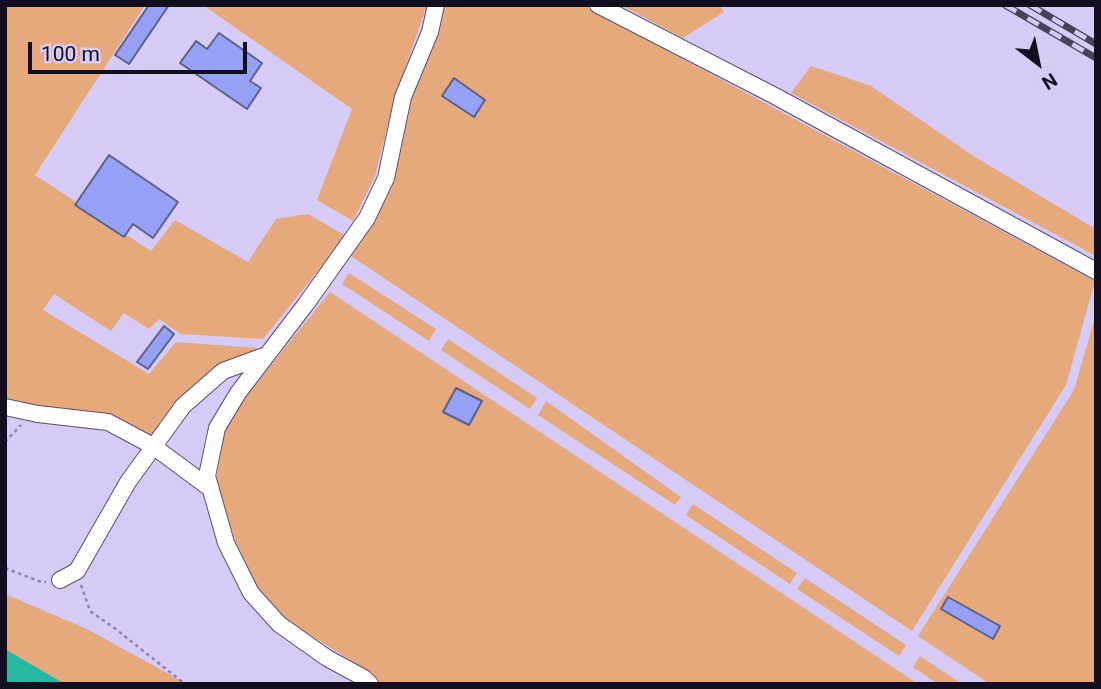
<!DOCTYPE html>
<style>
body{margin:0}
#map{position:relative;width:1101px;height:689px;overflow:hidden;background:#d6caf6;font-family:Roboto,sans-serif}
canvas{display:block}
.frame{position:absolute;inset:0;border:7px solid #140f1e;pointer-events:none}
.north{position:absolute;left:1003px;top:28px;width:70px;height:70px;-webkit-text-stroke:5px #d6caf6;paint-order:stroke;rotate:148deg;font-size:19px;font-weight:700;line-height:28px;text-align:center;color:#140f1e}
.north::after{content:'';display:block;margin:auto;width:24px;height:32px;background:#140f1e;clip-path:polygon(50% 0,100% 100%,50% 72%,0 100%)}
.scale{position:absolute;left:28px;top:42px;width:219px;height:32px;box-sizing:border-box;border:4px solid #140f1e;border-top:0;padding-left:9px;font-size:21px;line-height:24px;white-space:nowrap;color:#140f1e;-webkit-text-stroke:5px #d6caf6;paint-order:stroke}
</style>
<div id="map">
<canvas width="1101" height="689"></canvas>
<div class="frame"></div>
<div class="north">N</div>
<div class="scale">100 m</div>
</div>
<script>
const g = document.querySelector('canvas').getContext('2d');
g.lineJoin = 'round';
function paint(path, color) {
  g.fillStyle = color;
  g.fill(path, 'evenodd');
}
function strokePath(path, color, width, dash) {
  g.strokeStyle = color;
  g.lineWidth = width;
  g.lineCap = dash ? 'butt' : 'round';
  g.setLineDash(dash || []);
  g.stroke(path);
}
paint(new Path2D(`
 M 5,5 L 145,5 L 35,175 L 151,251 L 175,220 L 248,262 L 276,219 L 308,214 L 346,236 L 263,339 L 181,334 L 159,319 L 149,329 L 124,313 L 111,331 L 54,294 L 43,310 L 149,374 L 176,342 L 258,348 L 226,365 L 174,404 L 152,435 L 116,417 L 5,401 Z
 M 203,5 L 427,5 L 395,97 L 375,176 L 353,221 L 317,200 L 352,109 Z
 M 444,5 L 583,5 L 1095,281 L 1066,385 L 912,631 L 351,256 L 373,218 L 410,93 Z
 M 621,5 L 720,5 L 724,12 L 683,38 Z
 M 811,66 L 871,86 L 975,157 L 1096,229 L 1096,256 L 791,93 Z
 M 349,273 L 436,329 L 429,341 L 342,284 Z
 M 330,292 L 918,684 L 378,684 L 352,661 L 286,620 L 255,584 L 231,531 L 216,482 L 224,431 L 248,394 Z
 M 1096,314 L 1096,684 L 990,684 L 918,636 L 1074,390 Z
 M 448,339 L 537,398 L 530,409 L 441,350 Z
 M 546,401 L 681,497 L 675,505 L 538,415 Z
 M 693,504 L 797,573 L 790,584 L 686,515 Z
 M 805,578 L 906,645 L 899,656 L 797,589 Z
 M 5,594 L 87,629 L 187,684 L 65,684 L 5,649 Z
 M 920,656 L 962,684 L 938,684 L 913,667 Z`), '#e6a97b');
paint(new Path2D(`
 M 5,649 L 65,684 L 5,684 Z`), '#22b9a0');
const building = new Path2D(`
 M 149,5 L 169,5 L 129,64 L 115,55 Z
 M 219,33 L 262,63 L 250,81 L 261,88 L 247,109 L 180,63 L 196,41 L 207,49 Z
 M 454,78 L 485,100 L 474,117 L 442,96 Z
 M 109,155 L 178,202 L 153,238 L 133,224 L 124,237 L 75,205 Z
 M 164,326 L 174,334 L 148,369 L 137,362 Z
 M 456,388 L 482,401 L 469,425 L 443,412 Z
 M 948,597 L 1000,626 L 993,639 L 941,609 Z`);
paint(building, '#96a0f5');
strokePath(building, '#5b6086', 2);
const minor = new Path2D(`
 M 598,5 L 775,96 L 1096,271
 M 5,407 L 38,414 L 108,422 L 153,446 L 211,489
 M 60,580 L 77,571 L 128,482 L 183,406 L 223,371 L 264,356
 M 370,684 L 364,678 L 327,658 L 279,624 L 251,593 L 226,543 L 207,476 L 217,428 L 238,393 L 306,304 L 367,218 L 386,178 L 403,97 L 430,32 L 436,5`);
strokePath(minor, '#584d72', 18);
strokePath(new Path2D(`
 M 5,442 L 21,425
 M 5,568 L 41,582 L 46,582
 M 81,585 L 90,611 L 113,627 L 185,684`), '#8e85a6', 2.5, [3.5, 3.5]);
strokePath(minor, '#fff', 16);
const rail = new Path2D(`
 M 1005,5 L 1096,58
 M 1030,5 L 1096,44`);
strokePath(rail, '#494259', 7);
strokePath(rail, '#d6caf6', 4.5, [13]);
</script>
